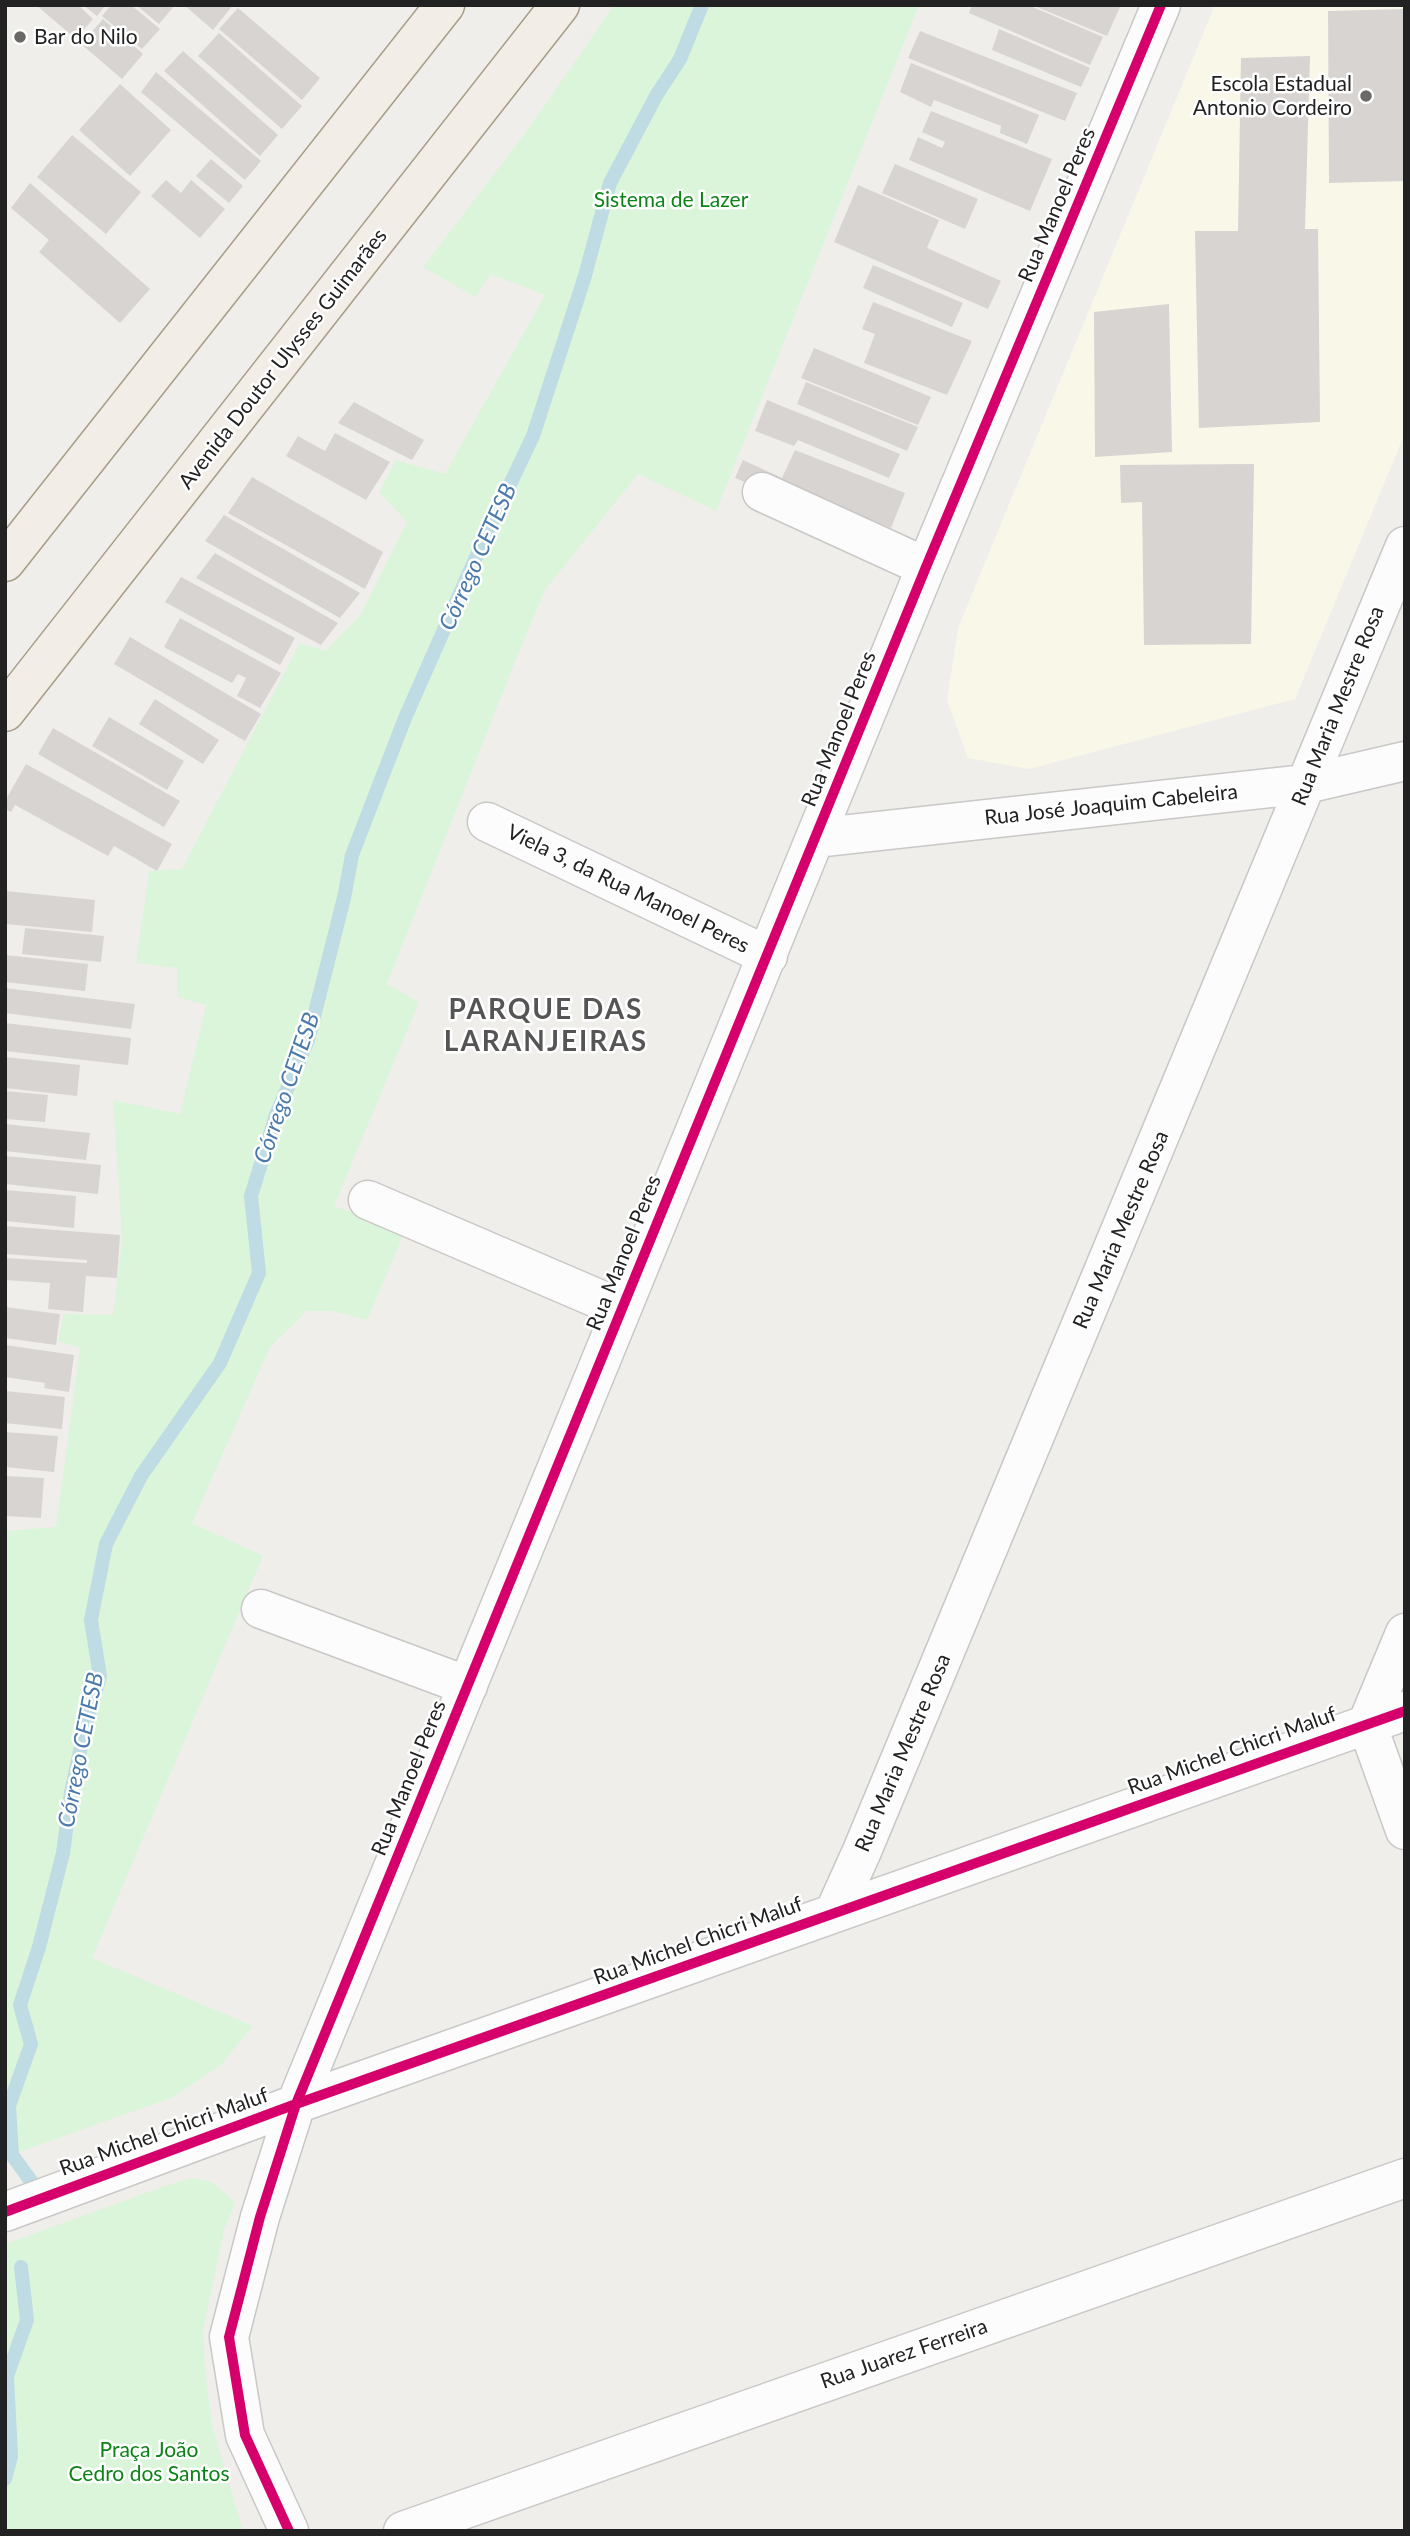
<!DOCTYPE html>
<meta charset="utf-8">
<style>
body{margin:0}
#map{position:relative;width:1410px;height:2536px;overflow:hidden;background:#f0eeeb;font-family:Lato,sans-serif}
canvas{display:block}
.frame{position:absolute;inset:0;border:7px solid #222;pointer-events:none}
</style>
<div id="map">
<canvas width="1410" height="2536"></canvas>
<div class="frame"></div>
</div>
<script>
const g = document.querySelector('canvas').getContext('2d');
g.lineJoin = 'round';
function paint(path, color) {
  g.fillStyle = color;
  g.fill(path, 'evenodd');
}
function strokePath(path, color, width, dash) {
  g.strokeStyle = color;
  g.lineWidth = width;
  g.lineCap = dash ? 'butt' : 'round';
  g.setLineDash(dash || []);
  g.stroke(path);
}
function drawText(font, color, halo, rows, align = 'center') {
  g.font = font + ' Lato,sans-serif';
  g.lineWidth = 5;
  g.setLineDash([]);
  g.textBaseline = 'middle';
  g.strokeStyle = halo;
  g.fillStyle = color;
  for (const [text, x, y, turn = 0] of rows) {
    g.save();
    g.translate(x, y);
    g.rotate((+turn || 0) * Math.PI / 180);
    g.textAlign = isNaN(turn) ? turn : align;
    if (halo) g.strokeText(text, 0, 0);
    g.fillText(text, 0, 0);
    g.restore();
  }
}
paint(new Path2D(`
 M 1215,5 L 1405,5 L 1405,433 L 1295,699 L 1029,769 L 968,758 L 947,700 L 958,628 Z`), '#f8f7e8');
paint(new Path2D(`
 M 614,5 L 919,5 L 716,511 L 638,474 L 545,590 L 520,649 L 387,984 L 419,1002 L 334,1206 L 405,1231 L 367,1320 L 333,1311 L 307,1311 L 270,1347 L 192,1523 L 263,1556 L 92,1958 L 253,2026 L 220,2066 L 171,2098 L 5,2157 L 5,1531 L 56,1527 L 80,1348 L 58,1341 L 64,1314 L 113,1315 L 122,1240 L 113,1100 L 180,1114 L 206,1005 L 177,997 L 177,968 L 136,963 L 149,871 L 182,869 L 300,643 L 325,651 L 360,616 L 407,522 L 379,492 L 396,460 L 445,474 L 545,295 L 491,274 L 475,297 L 423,267 L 527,131 Z
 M 192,2178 L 212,2182 L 235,2202 L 224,2231 L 203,2330 L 205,2369 L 212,2425 L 243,2531 L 5,2531 L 5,2244 L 165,2186 Z`), '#daf5da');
strokePath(new Path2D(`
 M 31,2181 L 12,2155 L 9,2106 L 31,2044 L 20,2005 L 39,1947 L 63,1853 L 71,1793 L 85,1728 L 100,1676 L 91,1620 L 106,1544 L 141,1476 L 220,1363 L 259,1273 L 251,1196 L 276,1115 L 308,1040 L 344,898 L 352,855 L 405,718 L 484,539 L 533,436 L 584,279 L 610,183 L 656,96 L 680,59 L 702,5
 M 5,2479 L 11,2456 L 7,2376 L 27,2320 L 21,2267`), '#bfdbe3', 14);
paint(new Path2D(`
 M 36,5 L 78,5 L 93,19 L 76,39 Z
 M 83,5 L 106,5 L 97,16 Z
 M 111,5 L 131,5 L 160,29 L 142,49 L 102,16 Z
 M 136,5 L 175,5 L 159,24 Z
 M 184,5 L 233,5 L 213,30 Z
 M 972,5 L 1028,5 L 1103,37 L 1090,65 L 969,13 Z
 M 1032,5 L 1116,5 L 1120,7 L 1107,36 Z
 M 238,8 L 320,78 L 302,100 L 219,29 Z
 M 1405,9 L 1405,181 L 1329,183 L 1328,11 Z
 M 103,19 L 143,54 L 122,79 L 81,44 Z
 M 999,29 L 1090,68 L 1081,87 L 992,50 Z
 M 920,31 L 1077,93 L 1065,121 L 908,58 Z
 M 219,33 L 302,106 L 282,129 L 198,56 Z
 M 183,51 L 278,135 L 260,156 L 164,71 Z
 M 1310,56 L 1305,229 L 1318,229 L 1320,422 L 1199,428 L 1195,231 L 1238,231 L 1241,58 Z
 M 911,63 L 1039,115 L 1027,144 L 1000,133 L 1001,126 L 934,100 L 931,107 L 900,92 Z
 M 156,72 L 261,161 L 245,180 L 141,92 Z
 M 120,84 L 171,130 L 130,176 L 79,130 Z
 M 931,111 L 1052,159 L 1030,211 L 909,160 L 918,137 L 942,148 L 945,142 L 922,132 Z
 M 72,135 L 141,192 L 106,234 L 37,177 Z
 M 211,159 L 243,186 L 229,203 L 196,176 Z
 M 895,164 L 978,199 L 965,229 L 882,193 Z
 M 166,180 L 181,193 L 191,180 L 225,209 L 200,238 L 151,196 Z
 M 30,183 L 150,289 L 120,323 L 39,252 L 49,240 L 11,208 Z
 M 858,185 L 939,220 L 927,248 L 1001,281 L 988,309 L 834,242 Z
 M 873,265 L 963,303 L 952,327 L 863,288 Z
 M 873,302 L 972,341 L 947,395 L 864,363 L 875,334 L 862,329 Z
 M 1169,304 L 1172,452 L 1095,457 L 1094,312 Z
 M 814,348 L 931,397 L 918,425 L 801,378 Z
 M 806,382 L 918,427 L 907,451 L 797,404 Z
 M 767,400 L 900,454 L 889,478 L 798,440 L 794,446 L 755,431 Z
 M 354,402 L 424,440 L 412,460 L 338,423 Z
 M 335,433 L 390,462 L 366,500 L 286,456 L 298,436 L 325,451 Z
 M 795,450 L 905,493 L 891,528 L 794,488 L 788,499 L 735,478 L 743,460 L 782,478 Z
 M 1254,464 L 1251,644 L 1144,645 L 1142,502 L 1121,503 L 1120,465 Z
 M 252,477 L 383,552 L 365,589 L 228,513 Z
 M 224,515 L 360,593 L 340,618 L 205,541 Z
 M 215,553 L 338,623 L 321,645 L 196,578 Z
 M 181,577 L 295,638 L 280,665 L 165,602 Z
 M 180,618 L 281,673 L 260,708 L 237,696 L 246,678 L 238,674 L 232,683 L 164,647 Z
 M 130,637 L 261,714 L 245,741 L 114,664 Z
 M 155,699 L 219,740 L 203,764 L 139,724 Z
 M 109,717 L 184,761 L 167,790 L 92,746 Z
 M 53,728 L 180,801 L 164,827 L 38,754 Z
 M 26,764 L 172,844 L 157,871 L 114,846 L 108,856 L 15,805 L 11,812 L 5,809 L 5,801 Z
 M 5,891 L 95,900 L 92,932 L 5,924 Z
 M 25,928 L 104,936 L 101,962 L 22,954 Z
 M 5,955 L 88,964 L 85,991 L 5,982 Z
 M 5,988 L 135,1004 L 131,1029 L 5,1013 Z
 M 5,1023 L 131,1038 L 128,1065 L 5,1051 Z
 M 5,1057 L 80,1065 L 77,1096 L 5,1088 Z
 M 5,1091 L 48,1095 L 45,1122 L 5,1119 Z
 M 5,1124 L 90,1133 L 86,1160 L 5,1151 Z
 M 5,1156 L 101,1165 L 98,1194 L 5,1184 Z
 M 5,1190 L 76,1196 L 74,1228 L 5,1221 Z
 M 5,1226 L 120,1235 L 117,1278 L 86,1276 L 83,1312 L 48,1309 L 50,1283 L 5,1280 L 5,1258 L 87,1263 L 87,1260 L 5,1254 Z
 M 5,1307 L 60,1314 L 56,1345 L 5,1338 Z
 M 5,1345 L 74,1355 L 69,1392 L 44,1388 L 45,1383 L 5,1377 Z
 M 5,1391 L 65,1397 L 62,1429 L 5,1423 Z
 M 5,1432 L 58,1436 L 54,1472 L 5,1467 Z
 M 5,1476 L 44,1478 L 41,1518 L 5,1516 Z`), '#d7d4d2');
const minor = new Path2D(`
 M 762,492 L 926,567
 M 487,822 L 768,956
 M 815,838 L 1306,784 L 1405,761
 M 368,1200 L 622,1309
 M 261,1609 L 468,1686
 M 1405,1633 L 1367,1724 L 1405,1830
 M 834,1913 L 862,1851 L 1405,546
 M 5,2212 L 296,2104 L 1405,1711
 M 289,2531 L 245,2435 L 229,2337 L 260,2217 L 296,2104 L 926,567 L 1161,5
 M 403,2531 L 1405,2178`);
const major = new Path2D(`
 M 5,562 L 445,5
 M 5,712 L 560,5`);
strokePath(minor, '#c9c8c7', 41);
strokePath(major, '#a79c86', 41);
strokePath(minor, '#fdfcfc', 38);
strokePath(major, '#f3ede7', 38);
strokePath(new Path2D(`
 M 5,2212 L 296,2104 L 1405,1711
 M 289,2531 L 245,2435 L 229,2337 L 260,2217 L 296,2104 L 926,567 L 1161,5`), '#d6006c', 10);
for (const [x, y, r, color] of [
 [20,37,7,"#6a6968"],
 [1366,96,7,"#6a6968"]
]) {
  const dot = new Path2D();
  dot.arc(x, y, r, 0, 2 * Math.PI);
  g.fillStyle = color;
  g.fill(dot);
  strokePath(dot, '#fff', 2.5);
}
drawText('21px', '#222', '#fff', [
 ["Bar do Nilo",34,37],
 ["Escola Estadual",1352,84,"right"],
 ["Antonio Cordeiro",1352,108,"right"]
], 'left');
drawText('21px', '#0c8416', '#fff', [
 ["Sistema de Lazer",671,200],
 ["Praça João",149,2450],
 ["Cedro dos Santos",149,2474]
]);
drawText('21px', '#222', '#fff', [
 ["Rua Manoel Peres",1057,205,-67],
 ["Avenida Doutor Ulysses Guimarães",283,359,-52],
 ["Rua Maria Mestre Rosa",1338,706,-68],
 ["Rua Manoel Peres",839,729,-68],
 ["Rua José Joaquim Cabeleira",1111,805,-6],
 ["Viela 3, da Rua Manoel Peres",628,889,26],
 ["Rua Maria Mestre Rosa",1121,1230,-67],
 ["Rua Manoel Peres",624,1253,-68],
 ["Rua Michel Chicri Maluf",1232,1751,-20],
 ["Rua Maria Mestre Rosa",903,1753,-67],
 ["Rua Manoel Peres",409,1778,-68],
 ["Rua Michel Chicri Maluf",698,1941,-20],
 ["Rua Michel Chicri Maluf",164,2132,-20],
 ["Rua Juarez Ferreira",904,2354,-19]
]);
drawText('italic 23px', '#4a7aab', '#fff', [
 ["Córrego CETESB",478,557,-66],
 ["Córrego CETESB",287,1088,-71],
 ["Córrego CETESB",81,1750,-79]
]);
g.letterSpacing = '2px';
drawText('bold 28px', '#555', '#fff', [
 ["PARQUE DAS",546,1010],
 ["LARANJEIRAS",546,1042]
]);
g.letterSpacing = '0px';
</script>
